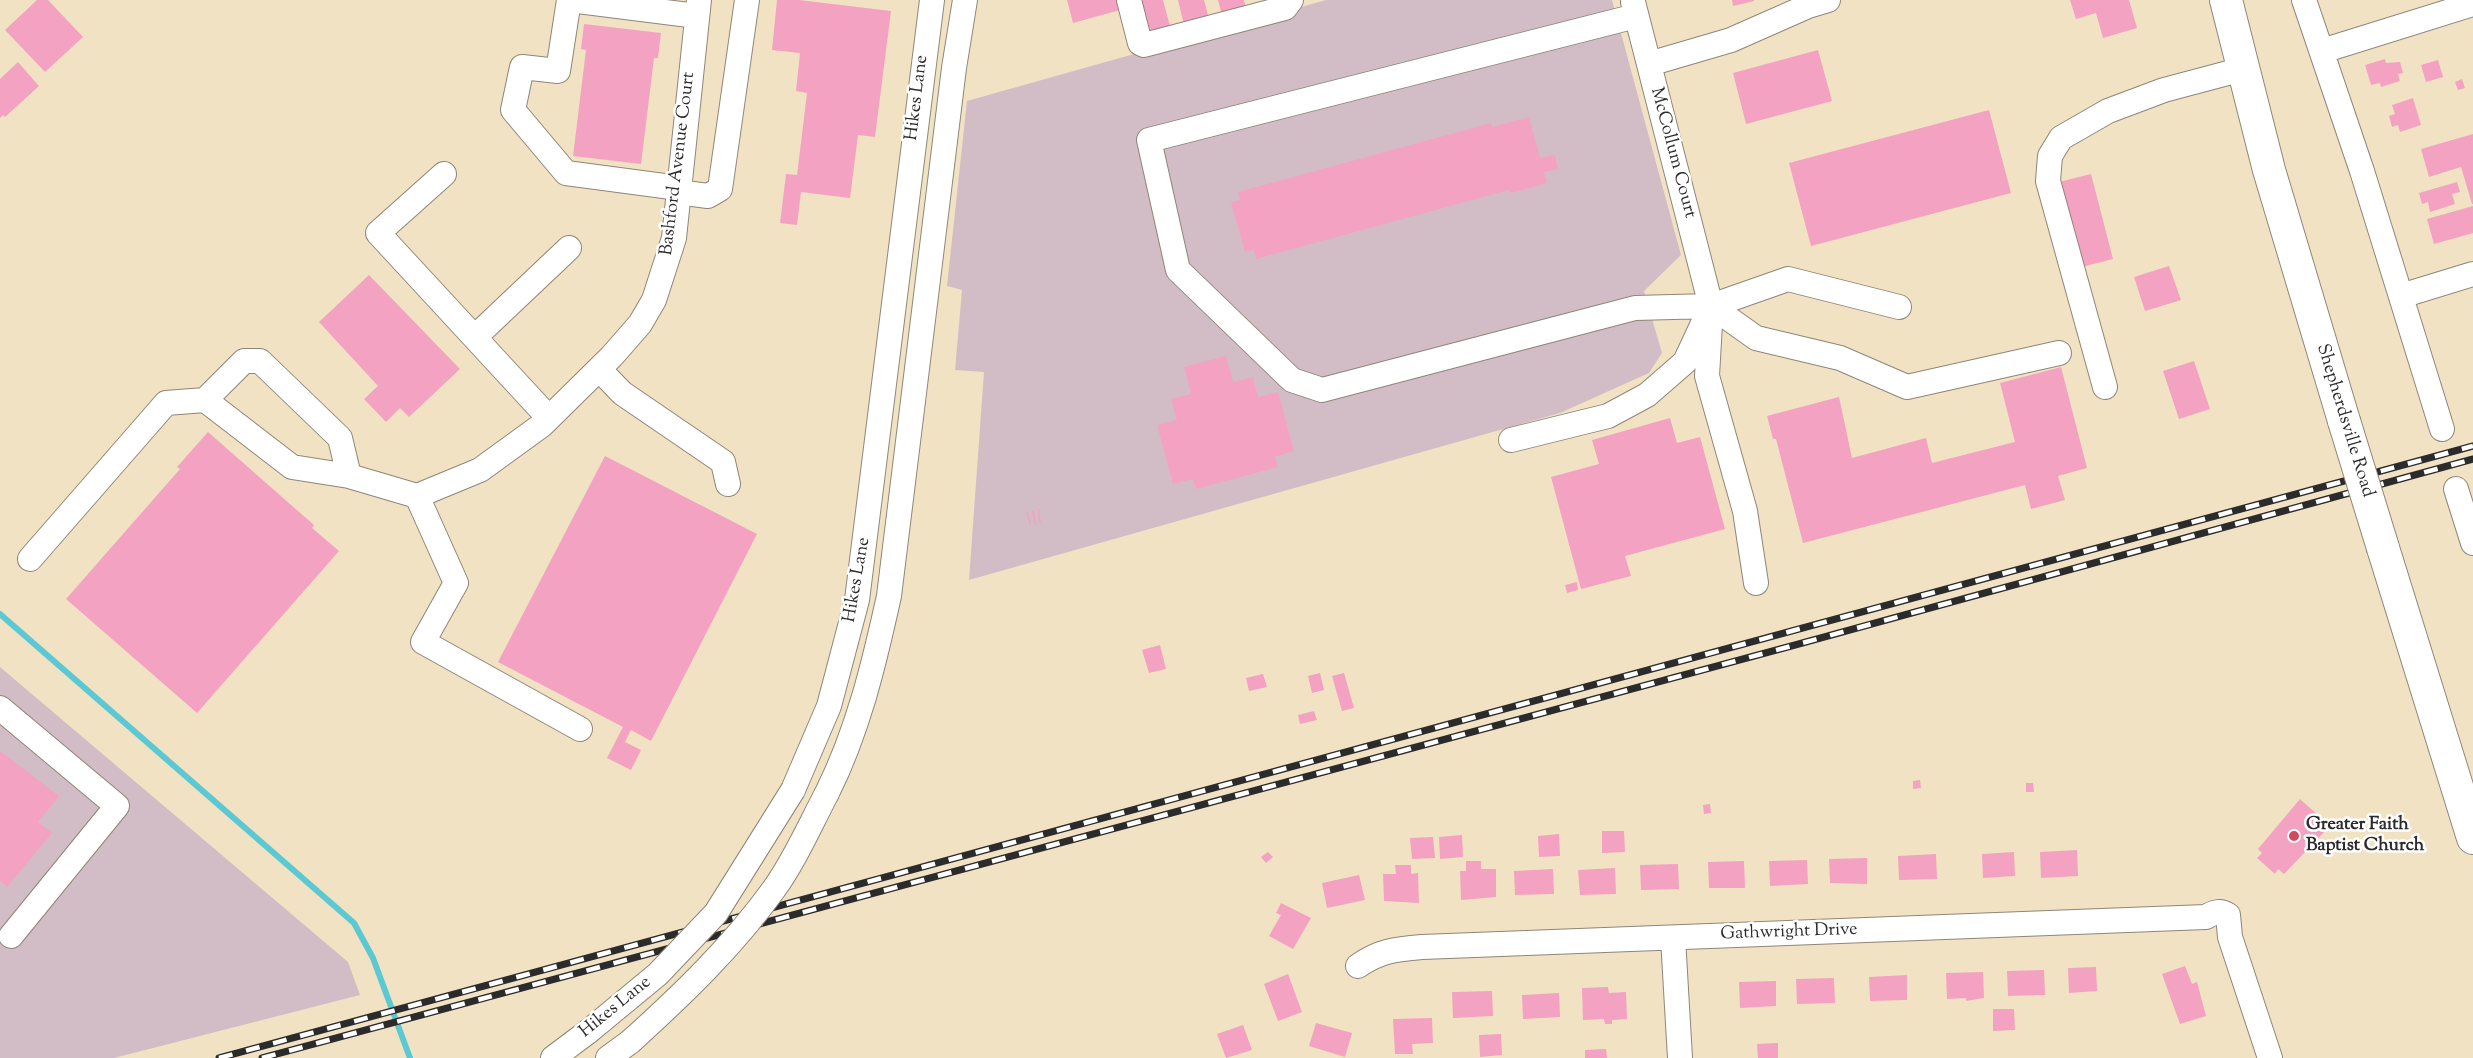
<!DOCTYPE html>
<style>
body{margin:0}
canvas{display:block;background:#f1e2c4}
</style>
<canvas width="2473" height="1058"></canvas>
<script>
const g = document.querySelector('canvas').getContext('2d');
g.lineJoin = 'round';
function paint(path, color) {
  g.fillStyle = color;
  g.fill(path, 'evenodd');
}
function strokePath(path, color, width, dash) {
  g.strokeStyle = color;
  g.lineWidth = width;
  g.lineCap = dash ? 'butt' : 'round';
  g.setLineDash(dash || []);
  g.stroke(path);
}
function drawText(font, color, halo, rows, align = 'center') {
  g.font = font + ' "Sorts Mill Goudy",serif';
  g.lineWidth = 5;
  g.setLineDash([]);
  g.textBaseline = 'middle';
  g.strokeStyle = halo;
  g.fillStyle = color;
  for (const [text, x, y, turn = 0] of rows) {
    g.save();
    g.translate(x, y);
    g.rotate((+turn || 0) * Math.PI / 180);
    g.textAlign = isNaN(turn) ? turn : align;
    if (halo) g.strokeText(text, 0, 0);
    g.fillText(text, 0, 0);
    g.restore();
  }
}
paint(new Path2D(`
 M 1326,0 L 1612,0 L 1681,255 L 1644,291 L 1662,353 L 1649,373 L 1560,413 L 969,580 L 984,372 L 955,370 L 962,290 L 947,286 L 967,101 Z
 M 0,667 L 348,962 L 360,995 L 114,1058 L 0,1058 Z`), '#d2bdc7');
strokePath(new Path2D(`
 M 0,614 L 354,923 L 373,958 L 410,1058`), '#5cc9d2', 6);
paint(new Path2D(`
 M 37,0 L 48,0 L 83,37 L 45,72 L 5,30 Z
 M 777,0 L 799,0 L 891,11 L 875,137 L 858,135 L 850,198 L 801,192 L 797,225 L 780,223 L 786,174 L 797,175 L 807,93 L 796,91 L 800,53 L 772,50 Z
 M 1067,0 L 1125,0 L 1127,8 L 1073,23 Z
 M 1137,0 L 1163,0 L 1171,30 L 1147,36 Z
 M 1178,0 L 1204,0 L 1209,19 L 1184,25 Z
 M 1218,0 L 1244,0 L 1246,9 L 1222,15 Z
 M 1732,0 L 1754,0 L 1754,1 L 1733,6 Z
 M 2070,0 L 2129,0 L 2137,28 L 2103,38 L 2096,13 L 2076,19 Z
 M 584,24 L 661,33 L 658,58 L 654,58 L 641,164 L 573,156 L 586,50 L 581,49 Z
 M 1818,50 L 1832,101 L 1746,124 L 1733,73 Z
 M 2385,59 L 2386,63 L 2400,62 L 2403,73 L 2398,74 L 2400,81 L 2381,87 L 2380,83 L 2371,85 L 2365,65 Z
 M 2438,60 L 2443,77 L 2426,82 L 2421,65 Z
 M 18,62 L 39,86 L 5,117 L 3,115 L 0,118 L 0,79 Z
 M 2462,79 L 2465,88 L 2458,90 L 2455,82 Z
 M 2413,98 L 2421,125 L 2400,132 L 2398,125 L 2392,127 L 2389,116 L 2395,114 L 2392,105 Z
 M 1989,110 L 2011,193 L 1811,246 L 1789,163 Z
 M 1529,117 L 1540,158 L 1555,155 L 1558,169 L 1544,172 L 1547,183 L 1511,193 L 1509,190 L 1256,259 L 1254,250 L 1245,252 L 1231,202 L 1240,200 L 1238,192 L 1491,123 L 1492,127 Z
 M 2473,134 L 2473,204 L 2472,204 L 2461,167 L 2429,177 L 2421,149 Z
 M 2091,174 L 2113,259 L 2082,267 L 2059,182 Z
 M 2457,182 L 2460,192 L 2452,194 L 2455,204 L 2430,212 L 2428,202 L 2422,204 L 2419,193 Z
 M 2473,206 L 2473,233 L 2434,244 L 2427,219 Z
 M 2169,266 L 2181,300 L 2145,311 L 2134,277 Z
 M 369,275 L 460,369 L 409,417 L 400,408 L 386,422 L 364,399 L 378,386 L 319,322 Z
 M 1226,356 L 1233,382 L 1253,377 L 1258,397 L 1278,392 L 1294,451 L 1275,457 L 1278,467 L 1196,489 L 1193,479 L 1173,484 L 1157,425 L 1177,420 L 1171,399 L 1191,394 L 1184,367 Z
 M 2194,361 L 2210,409 L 2179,419 L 2163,371 Z
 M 2061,367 L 2087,468 L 2058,476 L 2065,500 L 2031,509 L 2025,485 L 1803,543 L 1776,439 L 1773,439 L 1767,416 L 1839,397 L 1852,458 L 1926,438 L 1932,463 L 2015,442 L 2000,383 Z
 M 1670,418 L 1677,443 L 1700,437 L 1725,529 L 1625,556 L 1631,576 L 1581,589 L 1551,477 L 1599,464 L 1592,440 Z
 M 208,432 L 314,525 L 312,528 L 339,551 L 197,713 L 66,599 L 180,469 L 177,467 Z
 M 605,456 L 757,534 L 651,741 L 631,730 L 625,742 L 641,750 L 631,770 L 607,758 L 623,727 L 498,662 Z
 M 1038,509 L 1039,509 L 1041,523 L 1039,522 Z
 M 1032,511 L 1034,511 L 1036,524 L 1034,524 Z
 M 1028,512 L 1031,524 L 1030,525 L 1026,513 Z
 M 1577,582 L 1578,590 L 1567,593 L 1565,585 Z
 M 1160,645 L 1166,669 L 1149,673 L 1142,650 Z
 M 1320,673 L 1324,690 L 1312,693 L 1308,676 Z
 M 1344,673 L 1354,708 L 1342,711 L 1332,676 Z
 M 1263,674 L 1267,687 L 1249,691 L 1246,678 Z
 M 1314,711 L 1317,720 L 1300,724 L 1298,715 Z
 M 0,751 L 59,796 L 38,822 L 52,833 L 7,887 L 0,881 Z
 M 1920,780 L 1921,788 L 1913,789 L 1913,781 Z
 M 2026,783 L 2033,783 L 2034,792 L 2026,792 Z
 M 2300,799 L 2330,826 L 2284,874 L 2278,869 L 2275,874 L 2257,858 L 2262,853 L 2258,849 Z
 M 1710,804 L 1711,813 L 1704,814 L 1703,805 Z
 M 1602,831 L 1624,831 L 1625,852 L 1602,853 Z
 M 1559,834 L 1560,856 L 1539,857 L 1538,836 Z
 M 1462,835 L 1463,857 L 1440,859 L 1439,837 Z
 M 1433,837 L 1435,858 L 1412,859 L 1410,838 Z
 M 2077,850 L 2078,876 L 2041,878 L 2040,852 Z
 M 1268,852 L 1273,857 L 1266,863 L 1261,857 Z
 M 2014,852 L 2015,876 L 1983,878 L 1982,854 Z
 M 1936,854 L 1937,879 L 1899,880 L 1898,856 Z
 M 1867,858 L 1867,884 L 1830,883 L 1829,859 Z
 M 1807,860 L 1808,884 L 1770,886 L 1769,861 Z
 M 1466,861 L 1481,861 L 1481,869 L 1496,869 L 1496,897 L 1461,900 L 1460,871 L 1466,871 Z
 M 1744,861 L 1745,888 L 1709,888 L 1708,862 Z
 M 1678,864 L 1679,889 L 1641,890 L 1640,865 Z
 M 1395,865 L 1411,865 L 1411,874 L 1418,873 L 1419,903 L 1384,901 L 1383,874 L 1396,874 Z
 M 1615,868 L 1616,894 L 1580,895 L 1578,870 Z
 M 1553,869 L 1554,894 L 1515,895 L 1514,871 Z
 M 1359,875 L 1365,900 L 1327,908 L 1322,883 Z
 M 1281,903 L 1311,918 L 1293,949 L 1269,936 L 1281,915 L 1276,913 Z
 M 2185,966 L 2192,984 L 2197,982 L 2206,1016 L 2180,1024 L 2162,974 Z
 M 2096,967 L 2097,991 L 2069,993 L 2068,968 Z
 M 2044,970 L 2045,995 L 2008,996 L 2007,971 Z
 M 1983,972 L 1984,998 L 1966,1001 L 1966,998 L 1947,999 L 1946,973 Z
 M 1288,974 L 1302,1012 L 1278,1021 L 1264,984 Z
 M 1907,975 L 1907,1000 L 1870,1001 L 1869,977 Z
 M 1834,978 L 1835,1003 L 1797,1004 L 1796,979 Z
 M 1776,981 L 1776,1006 L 1740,1008 L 1739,982 Z
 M 1608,987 L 1609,993 L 1626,992 L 1627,1019 L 1612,1020 L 1612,1024 L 1605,1024 L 1604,1019 L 1583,1020 L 1582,988 Z
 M 1492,991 L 1493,1016 L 1453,1018 L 1452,992 Z
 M 1559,993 L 1560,1017 L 1523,1019 L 1522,995 Z
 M 1993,1009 L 2014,1009 L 2015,1030 L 1993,1031 Z
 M 1432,1018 L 1433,1043 L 1412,1044 L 1413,1054 L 1395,1054 L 1393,1019 Z
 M 1316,1023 L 1352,1033 L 1345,1057 L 1309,1046 Z
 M 1243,1025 L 1252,1050 L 1226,1058 L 1217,1034 Z
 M 1501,1034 L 1502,1055 L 1480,1057 L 1479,1035 Z
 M 1778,1043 L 1778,1058 L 1758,1058 L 1757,1044 Z
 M 1606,1049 L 1607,1058 L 1585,1058 L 1585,1050 Z`), '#f4a2c1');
const minor = new Path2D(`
 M 569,0 L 558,71 L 522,67 L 513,110 L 566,173 L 679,188
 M 570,0 L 697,16
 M 1129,0 L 1140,43 L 1144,45 L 1285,8 L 1291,0
 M 2304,0 L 2362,171 L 2442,429
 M 1633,2 L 1711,306 L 1707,376 L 1745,511 L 1756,583
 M 1636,16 L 1149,140 L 1178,270 L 1292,380 L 1322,390 L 1635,308 L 1711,306 L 1788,279 L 1899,307
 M 2322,51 L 2473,4
 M 1649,64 L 1731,40 L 1808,6 L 1828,0
 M 444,174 L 378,233 L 549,418
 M 678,192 L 708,196 L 720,189 L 747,0
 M 2401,296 L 2473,274
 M 1711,306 L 1756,338 L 1840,358 L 1907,387 L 2059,353
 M 475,337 L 569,248
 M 599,369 L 622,393 L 723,462 L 728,484
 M 2105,387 L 2048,181 L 2050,156 L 2061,138 L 2108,111 L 2164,90 L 2243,69
 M 205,400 L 244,361 L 260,361 L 340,438 L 349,476
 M 1511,440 L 1608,416 L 1647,395 L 1685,362 L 1705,319
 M 2456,489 L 2473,543
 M 417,496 L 480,470 L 542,425 L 612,356 L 640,324 L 654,300 L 674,238 L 699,0
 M 417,496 L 456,583 L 423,642 L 580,729
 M 30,559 L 166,403 L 205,400 L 292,467 L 349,476 L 417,496
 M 0,708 L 117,806 L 11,936
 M 793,790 L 829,706 L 857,600 L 932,0
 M 827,793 C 858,731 874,664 889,596 L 954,68 L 965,0
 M 1673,938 L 1680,1058
 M 1358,966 C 1379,951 1396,949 1422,947 L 2206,917 C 2214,912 2220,910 2228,915 L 2230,937 L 2270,1058
 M 553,1058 L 589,1031
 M 608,1058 L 630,1042`);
const major = new Path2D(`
 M 2226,0 L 2269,170 L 2344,421
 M 2383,548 L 2473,838`);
strokePath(minor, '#8e8678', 26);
strokePath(major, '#8e8678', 34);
strokePath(minor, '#fff', 24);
strokePath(major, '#fff', 32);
const rail = new Path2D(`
 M 219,1058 L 2473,446
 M 262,1058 L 1795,645 L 2473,459`);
strokePath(rail, '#2b2b2b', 7);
strokePath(rail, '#fff', 4.5, [14]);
const minorBridge = new Path2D(`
 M 589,1031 L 658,974 L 716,913 L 793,790
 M 630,1042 C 682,995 733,946 774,889 C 795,860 810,825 827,793`);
const majorBridge = new Path2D(`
 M 2344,421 L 2383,548`);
strokePath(minorBridge, '#8e8678', 26, []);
strokePath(majorBridge, '#8e8678', 34, []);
strokePath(minorBridge, '#fff', 24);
strokePath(majorBridge, '#fff', 32);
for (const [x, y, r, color] of [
 [2294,836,6,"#d1495b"]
]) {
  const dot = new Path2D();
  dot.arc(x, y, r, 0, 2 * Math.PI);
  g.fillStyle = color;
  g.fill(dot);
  strokePath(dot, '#fff', 2);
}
drawText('18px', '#2b2b2b', '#fff', [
 ["Hikes Lane",918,98,-83],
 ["McCollum Court",1672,153,75],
 ["Bashford Avenue Court",679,164,-83],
 ["Shepherdsville Road",2344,421,73],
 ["Hikes Lane",858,580,-80],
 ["Gathwright Drive",1789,933,-2],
 ["Hikes Lane",616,1008,-39]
]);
drawText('bold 18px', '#2b2b2b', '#fff', [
 ["Greater Faith",2306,826],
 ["Baptist Church",2306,847]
], 'left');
</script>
